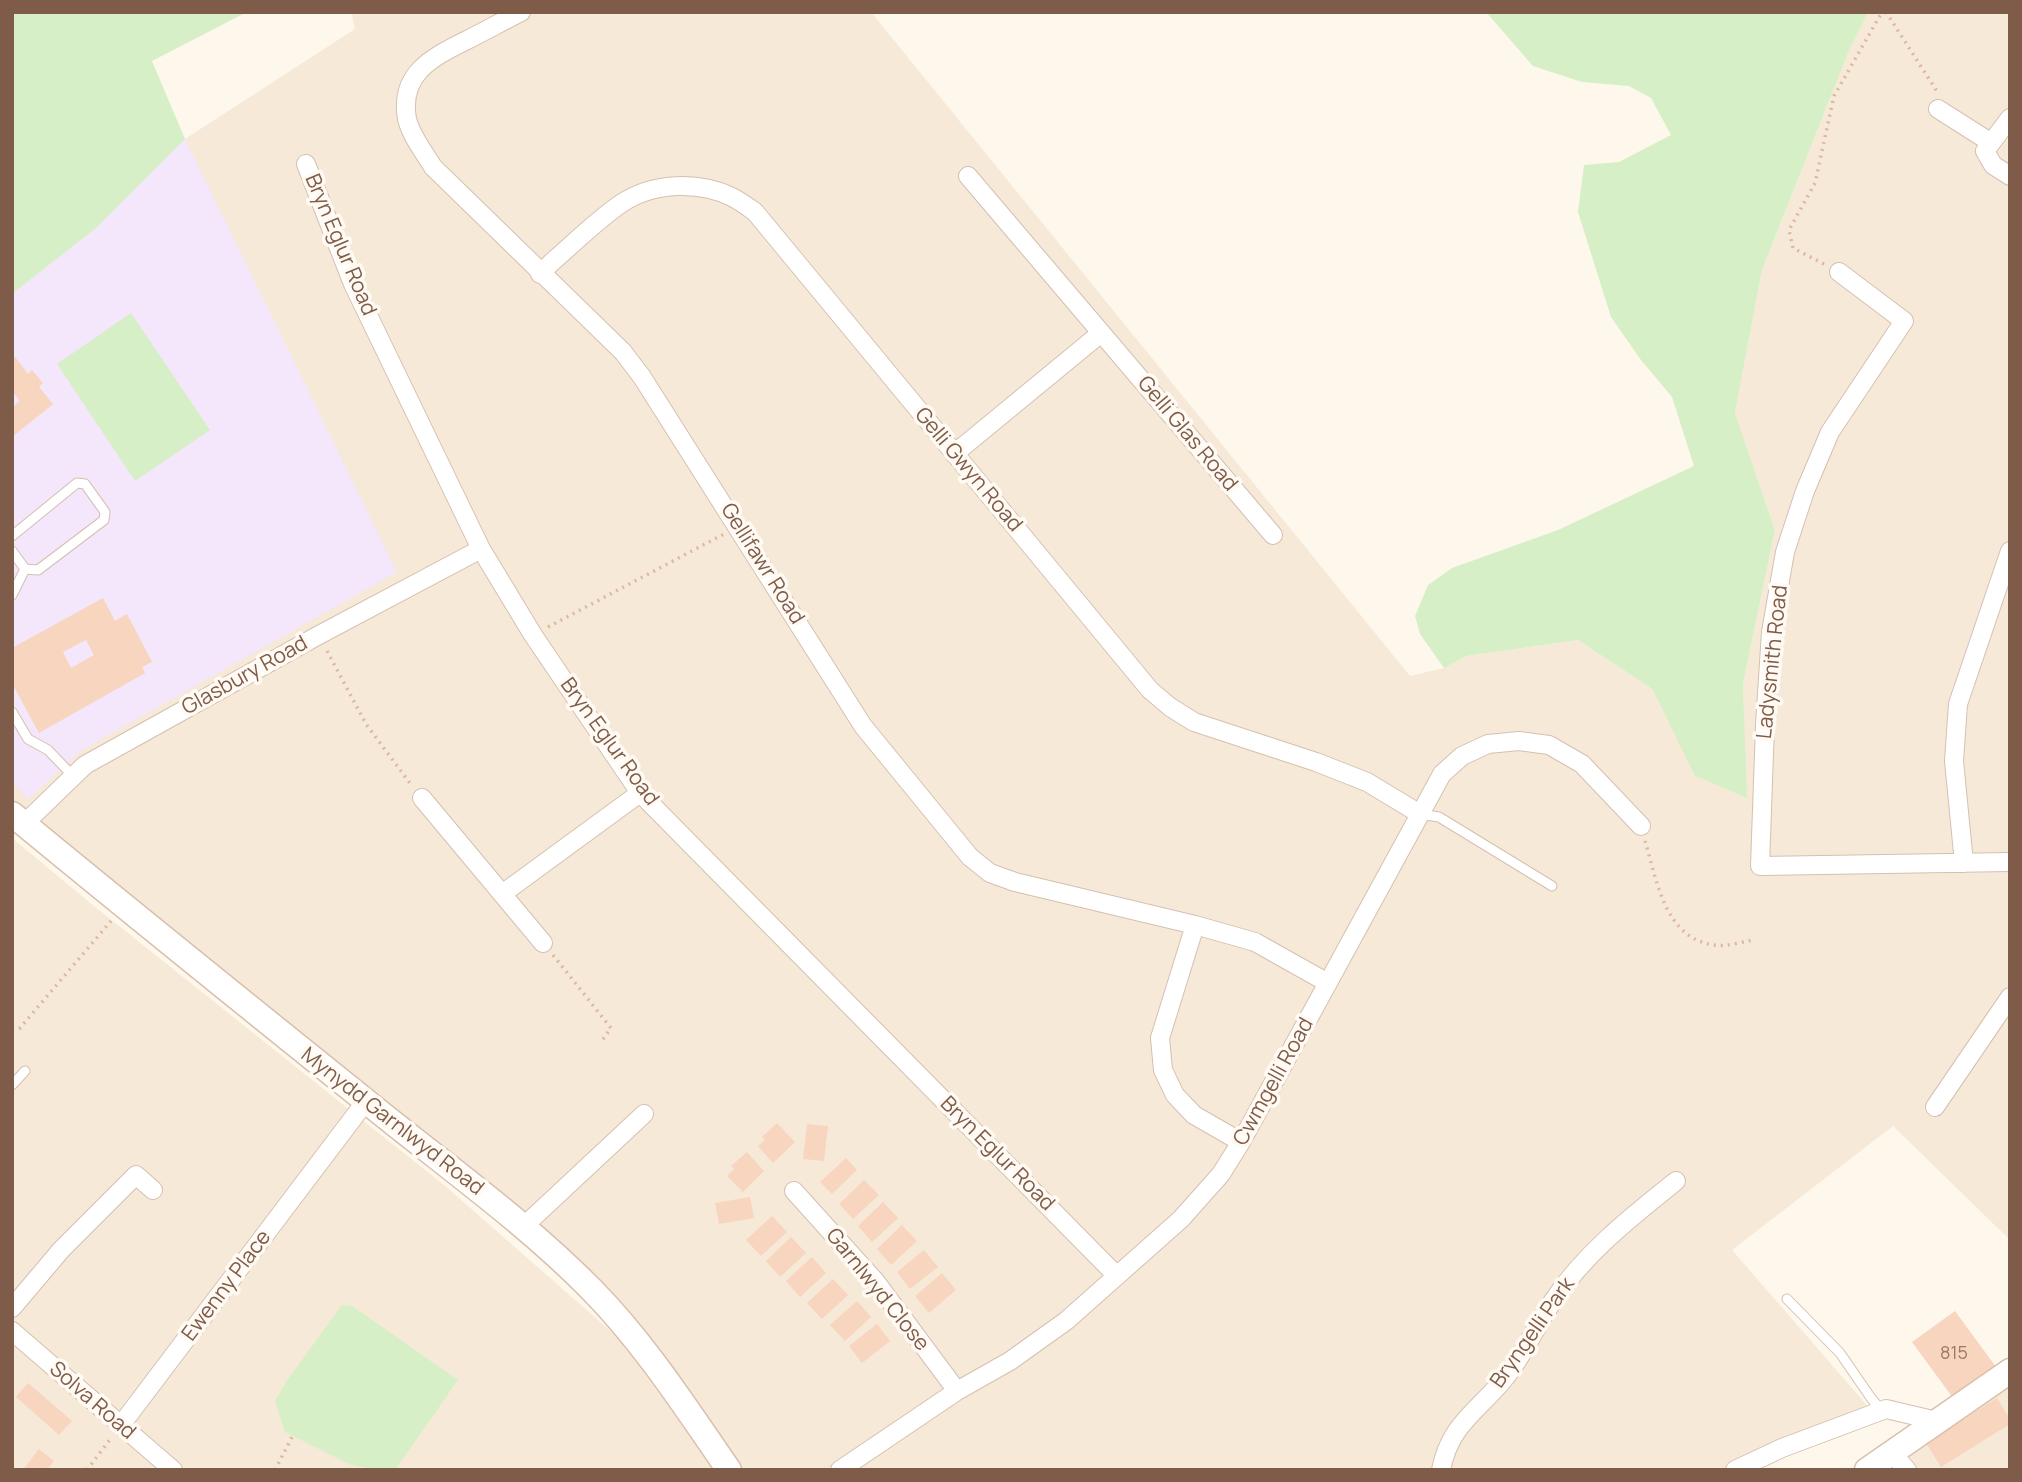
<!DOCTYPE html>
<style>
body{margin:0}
#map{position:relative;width:2022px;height:1482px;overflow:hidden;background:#fef7eb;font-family:Manrope,sans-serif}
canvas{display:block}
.frame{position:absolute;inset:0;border:14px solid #7e5c49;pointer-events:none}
</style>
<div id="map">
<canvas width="2022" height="1482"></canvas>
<div class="frame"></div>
</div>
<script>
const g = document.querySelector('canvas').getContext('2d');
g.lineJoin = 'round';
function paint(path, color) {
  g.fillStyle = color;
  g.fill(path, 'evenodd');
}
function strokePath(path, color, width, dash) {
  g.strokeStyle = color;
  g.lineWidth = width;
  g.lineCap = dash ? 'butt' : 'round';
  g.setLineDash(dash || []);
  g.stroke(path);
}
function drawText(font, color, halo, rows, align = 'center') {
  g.font = font + ' Manrope,sans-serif';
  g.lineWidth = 7;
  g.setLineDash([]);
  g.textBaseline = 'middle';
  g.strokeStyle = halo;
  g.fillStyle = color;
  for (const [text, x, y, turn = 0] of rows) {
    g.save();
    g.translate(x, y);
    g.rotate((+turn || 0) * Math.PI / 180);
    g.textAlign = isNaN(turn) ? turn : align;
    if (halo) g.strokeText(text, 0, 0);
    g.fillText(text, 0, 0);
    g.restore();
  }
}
paint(new Path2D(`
 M 351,12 L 871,12 L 1410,676 L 1444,668 L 1467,656 L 1578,640 L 1652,689 L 1695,776 L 1746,797 L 1743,684 L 1775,530 L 1735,413 L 1762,270 L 1848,53 L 1868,12 L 2010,12 L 2010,1240 L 1893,1126 L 1732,1250 L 1871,1410 L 1732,1470 L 741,1470 L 663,1361 L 12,802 L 12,294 L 96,228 L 185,139 L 355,29 Z
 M 12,838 L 94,906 L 444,1185 L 638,1355 L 720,1470 L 12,1470 Z
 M 2010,1382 L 2010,1470 L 1891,1470 L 1890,1468 Z`), '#f7e9d8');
paint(new Path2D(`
 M 185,139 L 397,572 L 82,750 L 28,799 L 12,782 L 12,294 L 96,228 Z`), '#f4e6fb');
paint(new Path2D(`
 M 12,12 L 247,12 L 152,61 L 185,139 L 96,228 L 12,294 Z
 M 1486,12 L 1868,12 L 1848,53 L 1762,270 L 1735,413 L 1775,530 L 1743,684 L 1747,798 L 1695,776 L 1652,689 L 1578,640 L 1467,656 L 1444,668 L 1420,634 L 1415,616 L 1428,585 L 1452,568 L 1558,530 L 1694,466 L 1672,397 L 1641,360 L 1611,317 L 1578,212 L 1584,165 L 1619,162 L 1671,135 L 1651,98 L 1629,86 L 1582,82 L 1533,66 Z
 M 131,313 L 210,430 L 135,481 L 57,364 Z
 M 342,1305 L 352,1306 L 458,1380 L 395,1470 L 380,1470 L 351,1465 L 285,1432 L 275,1401 L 286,1382 Z`), '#d7efc6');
paint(new Path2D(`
 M 15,357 L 28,374 L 32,370 L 43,383 L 39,387 L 53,404 L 12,437 L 12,407 L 20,401 L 12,391 L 12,360 Z
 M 103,598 L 115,621 L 127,614 L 152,662 L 142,667 L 145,673 L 39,733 L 12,683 L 12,648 ZM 86,640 L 94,655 L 71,668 L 63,652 Z
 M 777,1123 L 795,1142 L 773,1163 L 758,1146 L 765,1140 L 762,1137 Z
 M 807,1124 L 828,1126 L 824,1161 L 803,1159 Z
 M 747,1152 L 764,1171 L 743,1192 L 727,1176 L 734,1169 L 731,1166 Z
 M 846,1158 L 857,1170 L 832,1194 L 820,1182 Z
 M 864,1180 L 879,1195 L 853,1219 L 839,1204 Z
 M 750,1197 L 754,1218 L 719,1224 L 715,1203 Z
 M 883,1202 L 898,1218 L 872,1242 L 858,1226 Z
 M 772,1216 L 787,1232 L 761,1256 L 746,1240 Z
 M 902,1225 L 917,1241 L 891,1265 L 877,1249 Z
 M 791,1237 L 806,1253 L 780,1277 L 766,1261 Z
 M 924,1250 L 938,1267 L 910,1289 L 897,1272 Z
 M 812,1257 L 826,1273 L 800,1297 L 786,1281 Z
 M 942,1273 L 956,1290 L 929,1313 L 915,1296 Z
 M 833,1279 L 848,1295 L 822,1319 L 807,1303 Z
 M 857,1301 L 871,1317 L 845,1341 L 830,1325 Z
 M 1955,1311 L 1996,1367 L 1953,1398 L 1912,1342 Z
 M 877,1324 L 890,1341 L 862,1363 L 849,1346 Z
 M 28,1383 L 72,1421 L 59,1435 L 16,1397 Z
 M 1997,1398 L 2010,1419 L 2010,1424 L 1941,1467 L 1926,1443 Z
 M 39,1449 L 54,1461 L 47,1470 L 23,1470 Z`), '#f7d5bf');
const lane = new Path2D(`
 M 12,536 L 77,483 L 85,484 L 105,512 L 104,520 L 38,570 L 25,569
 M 12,551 L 25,569
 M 12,595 L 25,569
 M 12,712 L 28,739 L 48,750 L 73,776
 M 1420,814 L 1439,817 L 1552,886
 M 12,1085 L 25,1071
 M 1787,1299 L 1840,1353 L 1871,1398 L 1882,1411`);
const street = new Path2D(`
 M 521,12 C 503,21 485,31 467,40 C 433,57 399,73 407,119 C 411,136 424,152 433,167 L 623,352 L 642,377 L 863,726 L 970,857 L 990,873 L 1015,882 L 1195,925 L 1255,942 L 1328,983
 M 1938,109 L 1990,142
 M 2010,118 L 1985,151 L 1993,165 L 2010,176
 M 306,164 L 353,284 L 481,549 L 533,635 L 640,793 L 1117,1276
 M 968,176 L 1273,535
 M 1839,272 L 1904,321 L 1830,432 L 1805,491 L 1785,552 L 1771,632 L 1765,725 L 1760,866 L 2010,862
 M 540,274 L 551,263 C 573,244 598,219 622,203 C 654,182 699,181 732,197 C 740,201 748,207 755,212 L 1150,690 L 1170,707 L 1194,722 L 1316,762 L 1367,782 L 1420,814
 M 954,454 L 1101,333
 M 422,798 L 543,943
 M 24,824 L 85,765 L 319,635 L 481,549
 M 1964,863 L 1954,761 L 1958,704 L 2010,551
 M 502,894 L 640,793
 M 1195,925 L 1160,1038 L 1163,1070 L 1175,1095 L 1194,1115 L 1241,1142
 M 1935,1107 L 2010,997
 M 794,1191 L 876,1282 L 957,1391
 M 523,1227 L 644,1114
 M 12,1308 L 61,1250 L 136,1175 L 153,1190
 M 12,1331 L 173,1470
 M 121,1425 L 366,1101
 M 1892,1453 L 1907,1470
 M 840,1470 L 957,1391 L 1010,1361 L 1066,1321 L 1181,1219 L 1221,1174 L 1241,1142 L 1442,774 L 1462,756 L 1488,744 L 1519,741 L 1549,745 L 1582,764 L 1641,826
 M 1441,1470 C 1450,1424 1477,1412 1504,1379 C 1524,1355 1535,1327 1553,1301 C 1585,1253 1631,1217 1676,1181
 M 1735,1470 L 1782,1448 L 1886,1409 L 1937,1421`);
const secondary = new Path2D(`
 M 12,814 C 133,914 255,1012 377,1110 C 450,1169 526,1223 592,1290 C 645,1344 686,1408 729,1470
 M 1867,1470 L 2010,1371`);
strokePath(lane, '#d5c0b0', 11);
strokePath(street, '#d5c0b0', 20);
strokePath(secondary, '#d9c0ad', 27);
strokePath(new Path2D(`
 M 1886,12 L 1938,93
 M 1824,264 L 1793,248 L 1789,230 L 1815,183 L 1834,96 L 1882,12
 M 548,627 L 724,534
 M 327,651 L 366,724 L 412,786
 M 1645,841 C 1657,880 1664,938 1714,945 C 1726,947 1741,942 1753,940
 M 553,955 L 611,1028 L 601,1042
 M 12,1030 L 20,1028 L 111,921
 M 87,1470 L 111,1438
 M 275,1470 L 293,1435`), '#ddb8a1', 3.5, [2, 5]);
strokePath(lane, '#fff', 9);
strokePath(street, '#fff', 18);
strokePath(secondary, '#fff', 24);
drawText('18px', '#9c7a66', null, [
 ["815",1954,1354]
]);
drawText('21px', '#7e5c49', '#fffaf3', [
 ["Bryn Eglur Road",340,245,67],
 ["Gelli Glas Road",1187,434,50],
 ["Gelli Gwyn Road",968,470,50],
 ["Gellifawr Road",762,564,58],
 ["Ladysmith Road",1773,662,-84],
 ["Glasbury Road",245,676,-29],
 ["Bryn Eglur Road",609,742,54],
 ["Cwmgelli Road",1274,1082,-61],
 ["Mynydd Garnlwyd Road",392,1122,38],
 ["Bryn Eglur Road",997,1154,45],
 ["Ewenny Place",227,1286,-53],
 ["Garnlwyd Close",877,1290,51],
 ["Bryngelli Park",1533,1333,-55],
 ["Solva Road",92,1401,41]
]);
</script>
